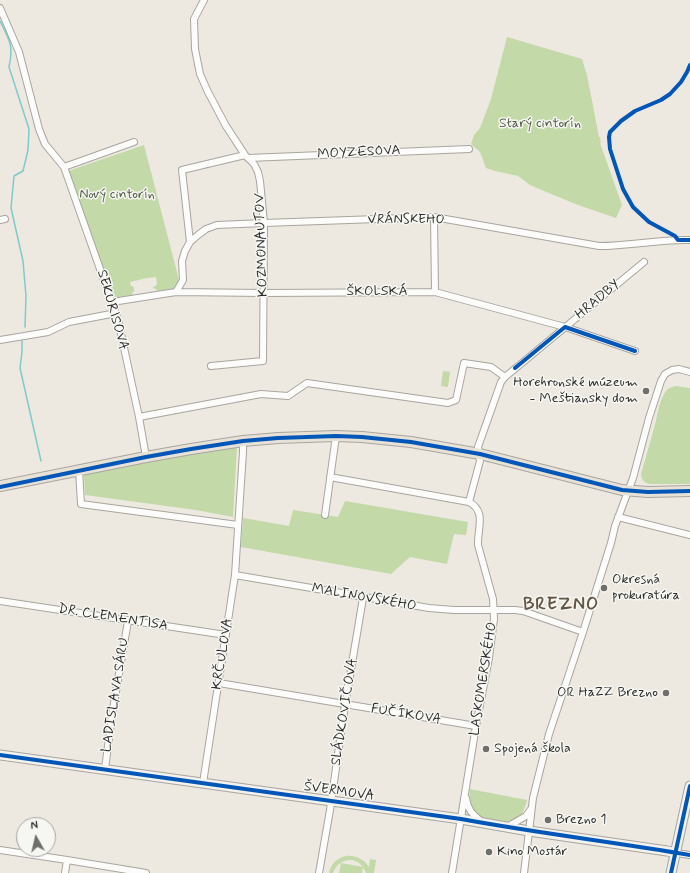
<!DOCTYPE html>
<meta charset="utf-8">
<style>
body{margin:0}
#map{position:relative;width:690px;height:873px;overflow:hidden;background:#eee9e0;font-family:Mynerve,sans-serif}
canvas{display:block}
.north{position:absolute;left:16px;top:817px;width:40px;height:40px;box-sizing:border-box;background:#f6f6f2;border:1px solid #a5a5a2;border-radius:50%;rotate:352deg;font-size:11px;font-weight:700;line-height:16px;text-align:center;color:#2b2b2b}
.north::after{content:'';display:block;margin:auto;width:14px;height:18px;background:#6f6e6a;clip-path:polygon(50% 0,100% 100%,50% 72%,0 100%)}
</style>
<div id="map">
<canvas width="690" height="873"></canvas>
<div class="north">N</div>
</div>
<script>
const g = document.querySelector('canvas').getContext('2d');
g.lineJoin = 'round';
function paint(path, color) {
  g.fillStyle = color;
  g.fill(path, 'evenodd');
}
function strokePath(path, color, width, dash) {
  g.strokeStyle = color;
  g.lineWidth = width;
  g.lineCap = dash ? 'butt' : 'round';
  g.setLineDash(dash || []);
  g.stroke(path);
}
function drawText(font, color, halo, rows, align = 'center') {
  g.font = font + ' Mynerve,sans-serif';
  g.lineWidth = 3;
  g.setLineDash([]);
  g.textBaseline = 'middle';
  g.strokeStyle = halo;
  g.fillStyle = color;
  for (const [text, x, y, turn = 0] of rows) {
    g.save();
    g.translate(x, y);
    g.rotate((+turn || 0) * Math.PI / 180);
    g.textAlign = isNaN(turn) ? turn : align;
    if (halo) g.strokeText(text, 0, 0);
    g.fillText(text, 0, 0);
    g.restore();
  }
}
paint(new Path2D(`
 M 507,37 L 582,59 L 587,75 L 599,137 L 600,137 L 601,143 L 600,143 L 622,205 L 616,218 L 578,205 L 544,191 L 530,185 L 518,176 L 495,171 L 486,168 L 480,152 L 471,144 L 474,135 L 480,128 L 491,99 Z
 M 144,145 L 179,280 L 173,289 L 157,291 L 156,289 L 153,288 L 153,287 L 156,286 L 156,285 L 157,284 L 156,277 L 147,278 L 130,282 L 131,286 L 133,286 L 134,290 L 135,290 L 133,292 L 132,295 L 111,298 L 68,171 Z
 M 443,371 L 450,372 L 448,387 L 441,386 Z
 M 676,386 L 690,388 L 690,484 L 649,484 C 644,482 641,480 641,474 C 646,457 651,439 656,421 C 658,411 660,399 666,391 C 668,388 672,387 676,386 Z
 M 237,446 L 233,517 L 196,510 L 85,495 L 84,474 Z
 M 345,501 L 468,522 L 466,535 L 454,534 L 447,564 L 410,557 L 391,574 L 241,547 L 243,518 L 289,526 L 293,510 L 338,517 Z
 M 470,789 L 527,800 C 526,804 524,811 521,815 C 515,821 506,823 498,822 C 494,822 489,822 485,821 C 474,816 468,800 470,789 Z
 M 345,856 C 355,855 363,858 369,867 L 370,859 L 376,860 L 374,873 L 366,873 L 363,867 L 362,873 L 339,873 L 341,863 L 363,867 C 354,855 338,859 333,873 L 329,873 C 331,864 336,859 345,856 Z`), '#c3d9a8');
strokePath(new Path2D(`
 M 0,21 C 9,39 14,45 9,67 L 29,129 L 28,150 L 23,171 L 14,176 L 11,208 L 23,261 L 26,296 L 25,327
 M 22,341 L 22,352 L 20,368 L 41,461`), '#7ecacc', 1.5);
const street = new Path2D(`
 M 204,0 L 194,19 L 195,49 L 200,74 L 208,92 L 226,126 L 245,155 L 254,164 L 258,172 L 260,181 L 264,223 L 263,361 L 211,366
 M 0,8 L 19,52 L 39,129 L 45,144 L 64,167 L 118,320 L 139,417 L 146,457
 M 248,158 L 469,149
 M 64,167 L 134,142
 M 434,217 L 435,292
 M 0,220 L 5,219
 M 190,242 L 182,170 L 245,155
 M 176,292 L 183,280 L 182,261 L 185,251 L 190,242 L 198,235 L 206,229 L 217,225 L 264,223 L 434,217 L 599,246 C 630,246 660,239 690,240
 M 112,302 L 176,292 L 264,293 L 435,292 L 565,327 L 635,351
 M 0,340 L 48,332 L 69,322 L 111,314 L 115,311
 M 139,417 L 261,394 L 288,396 L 307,383 L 328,386 L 448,403 L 456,400 L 464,363 L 491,367 L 505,377
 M 79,470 L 81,504 L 238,525
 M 330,477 L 469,502 C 487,511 477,530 478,545 L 493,599 L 494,619 L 489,658 L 476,726 L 452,873
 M 469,502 L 480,461 L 478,447 L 501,382 L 505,377 L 644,262
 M 325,515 L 336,436
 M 618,517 L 690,535
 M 235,575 L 429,608 L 454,610 L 515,610 L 523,611 L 583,632
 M 0,601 L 226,635
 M 219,683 L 476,726
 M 105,769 L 112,715 L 128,621
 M 203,783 L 235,575 L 243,452 L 243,441
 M 466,798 C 468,810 472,814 481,821
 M 507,827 L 526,816 L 531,809
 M 0,850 L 67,860 L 146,873
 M 676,853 L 690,855
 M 65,873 L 67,860
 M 319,873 L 330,810 L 345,705 L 363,598
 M 524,873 L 533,798 L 549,734 L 583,632 L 611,543 L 615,526 L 633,478 L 649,418 L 661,381 L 665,374 L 672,370 L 679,369 L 690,372`);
const secondary = new Path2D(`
 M 0,755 L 461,819 L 529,831 L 667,851 L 676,853
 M 671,873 L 690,786`);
const primary = new Path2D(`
 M 0,486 L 146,457 L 191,449 L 243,441 L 278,438 L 336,436 L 362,437 L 411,442 L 480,454 L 622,490 L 648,492 L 690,491`);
strokePath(street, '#a8a5a0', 8);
strokePath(secondary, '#a8a5a0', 11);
strokePath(primary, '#a8a5a0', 12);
strokePath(street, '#fcfcfa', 6);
strokePath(secondary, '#f4f2ec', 9);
strokePath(primary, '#e8e2d6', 10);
strokePath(new Path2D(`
 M 690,65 L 687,72 L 681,82 L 670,94 L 661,100 L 635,111 L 621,121 L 610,132 L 609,137 L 610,149 L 623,189 L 633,207 L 649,222 L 675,236 L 678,240 L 690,240
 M 515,368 L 565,327 L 635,351
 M 0,487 L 146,457 L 191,449 L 243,441 L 278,438 L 336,436 L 362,437 L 411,442 L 480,454 L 622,490 L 648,492 L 690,491
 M 0,755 L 461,819 C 537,833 614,842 690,855
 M 671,873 L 690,786`), '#0057b8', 4);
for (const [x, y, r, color] of [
 [646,391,4,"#6f6e6a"],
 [604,588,4,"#6f6e6a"],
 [666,693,4,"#6f6e6a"],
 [486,749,4,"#6f6e6a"],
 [548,820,4,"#6f6e6a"],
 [489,852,4,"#6f6e6a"]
]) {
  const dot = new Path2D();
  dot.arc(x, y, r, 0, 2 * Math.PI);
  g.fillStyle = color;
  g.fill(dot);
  strokePath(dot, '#f6f6f2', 1.5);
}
drawText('14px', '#4e5b43', '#f6f6f2', [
 ["Starý cintorín",540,124],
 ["Nový cintorín",117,195]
]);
drawText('14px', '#2b2b2b', '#f6f6f2', [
 ["MOYZESOVA",359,153,-3],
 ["VRÁNSKEHO",406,220],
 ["KOZMONAUTOV",262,245,-92],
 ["ŠKOLSKÁ",377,292],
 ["HRADBY",598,300,-40],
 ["SEKURISOVA",112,310,74],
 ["MALINOVSKÉHO",364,598,10],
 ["DR. CLEMENTISA",113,618,9],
 ["KRČULOVA",223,654,-81],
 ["LASKOMERSKÉHO",484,679,-81],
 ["LADISLAVA SÁRU",116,695,-81],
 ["SLÁDKOVIČOVA",345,712,-81],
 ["FUČÍKOVA",406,715,9],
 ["ŠVERMOVA",339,792,8]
]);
drawText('14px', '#2b2b2b', '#f6f6f2', [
 ["Horehronské múzeum",638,383,"right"],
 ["- Meštiansky dom",638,399,"right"],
 ["Okresná",612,580],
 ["prokuratúra",612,596],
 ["OR HaZZ Brezno",658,693,"right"],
 ["Spojená škola",494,749],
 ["Brezno 1",556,820],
 ["Kino Mostár",497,852]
], 'left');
g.letterSpacing = '1px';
drawText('bold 18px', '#645644', '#f6f6f2', [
 ["BREZNO",561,605]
]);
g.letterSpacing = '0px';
</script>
